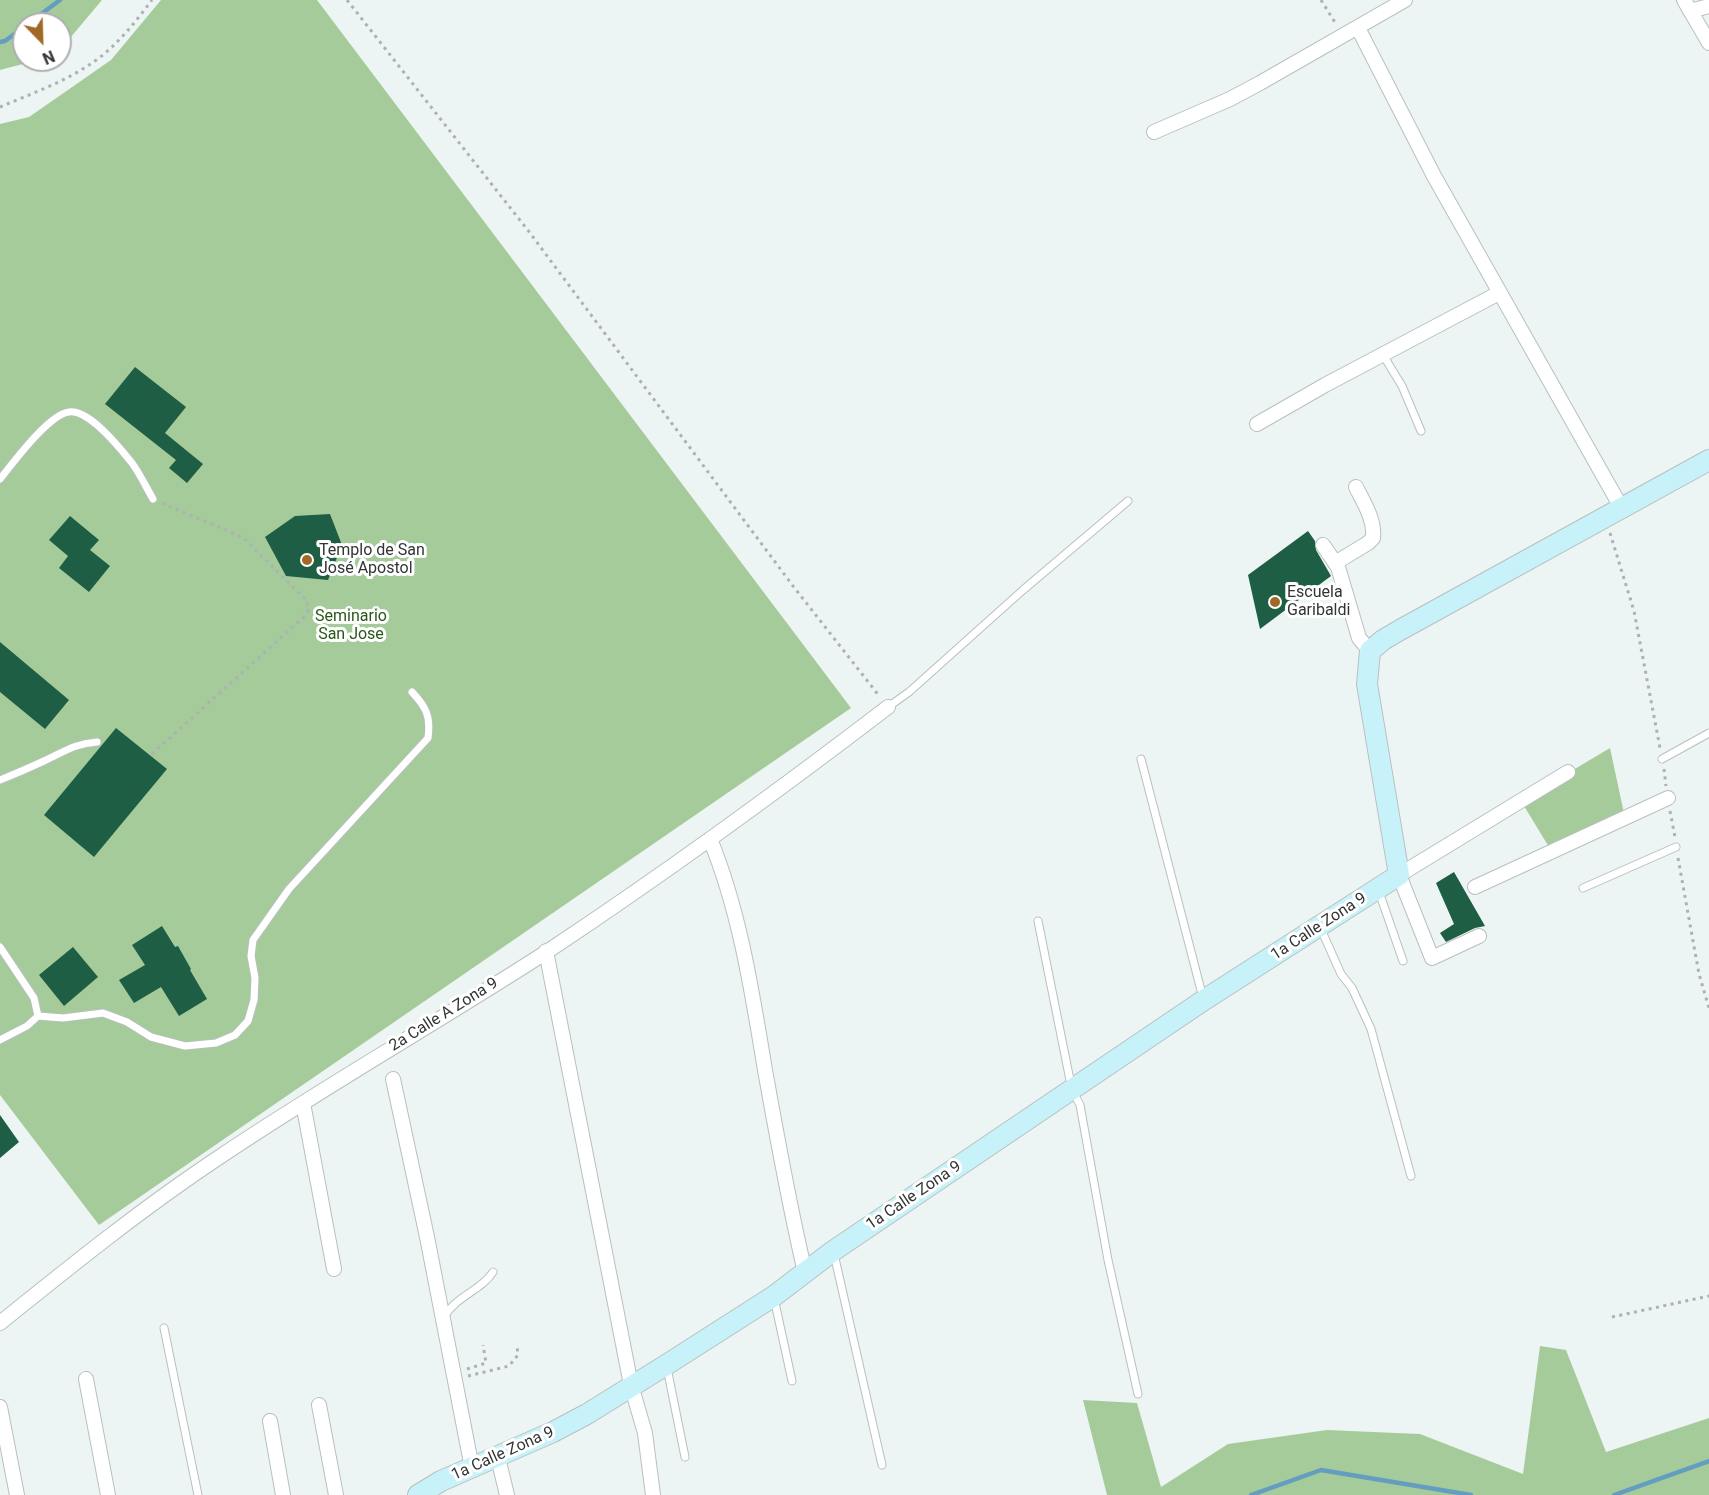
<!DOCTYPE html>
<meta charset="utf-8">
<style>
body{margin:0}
#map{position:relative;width:1709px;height:1495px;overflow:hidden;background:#edf5f4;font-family:Roboto,sans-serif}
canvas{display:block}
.north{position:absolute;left:12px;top:12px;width:60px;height:60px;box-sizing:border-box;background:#fff;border:2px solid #adaeae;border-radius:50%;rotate:157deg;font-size:16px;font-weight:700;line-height:24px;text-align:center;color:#323534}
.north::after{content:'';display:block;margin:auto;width:21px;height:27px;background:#a16926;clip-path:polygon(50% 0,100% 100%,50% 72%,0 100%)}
</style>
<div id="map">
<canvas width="1709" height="1495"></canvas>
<div class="north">N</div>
</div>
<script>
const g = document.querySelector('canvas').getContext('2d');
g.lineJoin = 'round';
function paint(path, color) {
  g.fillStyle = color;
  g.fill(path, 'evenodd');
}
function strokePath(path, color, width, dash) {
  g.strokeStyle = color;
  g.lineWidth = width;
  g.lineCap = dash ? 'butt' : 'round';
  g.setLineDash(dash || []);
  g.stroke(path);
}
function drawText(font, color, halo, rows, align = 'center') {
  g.font = font + ' Roboto,sans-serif';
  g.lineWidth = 6;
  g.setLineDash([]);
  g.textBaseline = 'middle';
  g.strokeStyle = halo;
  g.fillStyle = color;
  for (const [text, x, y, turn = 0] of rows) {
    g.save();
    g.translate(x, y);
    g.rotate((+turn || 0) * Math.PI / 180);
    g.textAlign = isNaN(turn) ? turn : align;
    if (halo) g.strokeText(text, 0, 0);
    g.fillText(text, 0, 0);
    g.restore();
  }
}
paint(new Path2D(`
 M 0,0 L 102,0 L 60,50 L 60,24 L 24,24 L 24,60 L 38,60 L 0,70 Z
 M 161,0 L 317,0 L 851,708 L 99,1225 L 0,1095 L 0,124 L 29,117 L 111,60 Z
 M 1610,748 L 1625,818 L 1552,852 L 1521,801 Z
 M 1540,1346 L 1566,1350 L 1606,1452 L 1709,1418 L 1709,1495 L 1107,1495 L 1083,1400 L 1137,1403 L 1161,1487 L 1228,1444 L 1327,1430 L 1420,1434 L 1523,1474 Z`), '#a6cb9b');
strokePath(new Path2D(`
 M 28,24 L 60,0
 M 0,42 L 5,41 L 24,27
 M 1251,1495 L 1321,1470 L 1471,1495
 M 1614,1495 L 1709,1461`), '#639dbf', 4.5);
paint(new Path2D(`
 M 135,367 L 186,407 L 165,433 L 203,464 L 187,483 L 169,468 L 176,460 L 105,404 Z
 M 330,514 L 342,545 L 328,580 L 286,576 L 265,537 L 295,516 Z
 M 70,516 L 99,540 L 90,550 L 110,566 L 89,592 L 59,568 L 68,556 L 49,540 Z
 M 1308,531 L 1315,541 L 1316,550 L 1331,576 L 1260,629 L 1248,575 Z
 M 0,642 L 69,700 L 45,729 L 0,692 Z
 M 116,728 L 167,769 L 94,857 L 44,815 Z
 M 1454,872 L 1485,926 L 1475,928 L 1446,942 L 1440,933 L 1454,924 L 1436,883 Z
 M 162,926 L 175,947 L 178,946 L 191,969 L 190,970 L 207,999 L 179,1016 L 161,987 L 134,1003 L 119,980 L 145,965 L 132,945 Z
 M 73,947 L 98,977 L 64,1006 L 39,975 Z
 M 0,1115 L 19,1142 L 0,1158 Z`), '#1d5e44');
const lane = new Path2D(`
 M 1383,355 L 1402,386 L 1421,431
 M 0,479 C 13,463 49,414 69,412 C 89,409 120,448 132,463 C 140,474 146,487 153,499
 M 888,707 L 909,692 L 1023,590 L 1128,501
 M 1141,759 L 1203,998
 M 1662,759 L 1709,733
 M 0,780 C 15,774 29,768 44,761 C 64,752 73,744 97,742
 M 1583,888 L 1676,847
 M 1378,889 L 1403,961
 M 1038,921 L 1072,1090 L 1080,1105 L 1108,1260 L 1138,1394
 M 1320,927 L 1341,974 L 1352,988 L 1371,1029 L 1411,1176
 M 0,947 L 34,998 L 38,1016 L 27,1026 L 0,1040
 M 38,1016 L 63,1018 L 103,1013 L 127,1022 L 151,1037 L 185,1046 L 216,1043 L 235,1035 L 248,1021 L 254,1000 L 255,978 L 251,956 L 253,940 L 289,889 L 428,738 C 431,716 426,707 412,692
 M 834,1254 L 882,1465
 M 774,1298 L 792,1381
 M 444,1317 C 456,1296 482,1290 493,1272
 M 164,1328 L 198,1495
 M 667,1368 L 685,1457`);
const street = new Path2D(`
 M 1684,0 L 1709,43
 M 1690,11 L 1709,6
 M 1358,28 L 1434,176 L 1621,507
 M 1154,132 L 1230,99 L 1260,83 L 1405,0
 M 1257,424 L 1325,385 L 1499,293
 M 1323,545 L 1338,567 L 1359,638 L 1370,651
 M 1335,563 L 1368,543 L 1373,538 C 1375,520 1364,503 1356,487
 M 710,839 C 740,912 752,992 765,1070 C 777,1137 789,1205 805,1272
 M 1475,887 L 1668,798
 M 1479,936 L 1432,958 L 1399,875 L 1568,772
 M 546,951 L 631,1385 L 645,1433 L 653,1495
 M 393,1079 L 427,1237 L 472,1468
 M 303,1103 L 334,1269
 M 0,1323 C 72,1265 144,1207 221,1156 C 328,1084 440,1021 548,951 C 664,874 777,792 888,707
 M 86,1379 L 108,1495
 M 319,1405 L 336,1495
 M 0,1407 L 17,1495
 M 270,1421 L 283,1495
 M 498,1458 L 507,1495`);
const secondary = new Path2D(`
 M 418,1495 L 441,1481 L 553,1432 L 587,1414 L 666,1365 L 774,1296 L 833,1251 L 1204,1000 L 1399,875 L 1367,684 L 1370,651 L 1383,640 L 1400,630 L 1709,460`);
strokePath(lane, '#b8c0bf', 9);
strokePath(street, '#b8c0bf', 16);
strokePath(secondary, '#b8c0bf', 22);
strokePath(new Path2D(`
 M 347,0 L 530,233 L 793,586 L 880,697
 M 1321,0 L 1336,24
 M 0,107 C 33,93 70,80 99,58 C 120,42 136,21 152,0
 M 1610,533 L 1634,611 L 1660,748
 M 152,754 L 306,615 L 309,609 L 306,600 L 244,538 L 162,503
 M 1664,769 L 1666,786
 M 1670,811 L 1675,837
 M 1678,858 L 1699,974 L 1709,1008
 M 1612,1317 L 1709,1296
 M 467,1369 L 486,1363 L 483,1345
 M 468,1376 L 509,1366 L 518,1355 L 517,1346`), '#abb2b1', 3, [3, 4.5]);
strokePath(lane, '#fff', 7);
strokePath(street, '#fff', 14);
strokePath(secondary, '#c7f2f9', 20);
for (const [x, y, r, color] of [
 [307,560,6,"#a16926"],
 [1275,602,6,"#a16926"]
]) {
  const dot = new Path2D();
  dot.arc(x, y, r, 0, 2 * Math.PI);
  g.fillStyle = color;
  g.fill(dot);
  strokePath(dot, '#fff', 2);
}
drawText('16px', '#323534', '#fff', [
 ["Templo de San",319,551],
 ["José Apostol",319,569],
 ["Escuela",1287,593],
 ["Garibaldi",1287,611]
], 'left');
drawText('16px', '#275818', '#fff', [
 ["Seminario",351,617],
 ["San Jose",351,635]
]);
drawText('16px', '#323534', '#fff', [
 ["1a Calle Zona 9",1319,927,-33],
 ["2a Calle A Zona 9",444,1015,-32],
 ["1a Calle Zona 9",914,1196,-34],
 ["1a Calle Zona 9",503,1454,-24]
]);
</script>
